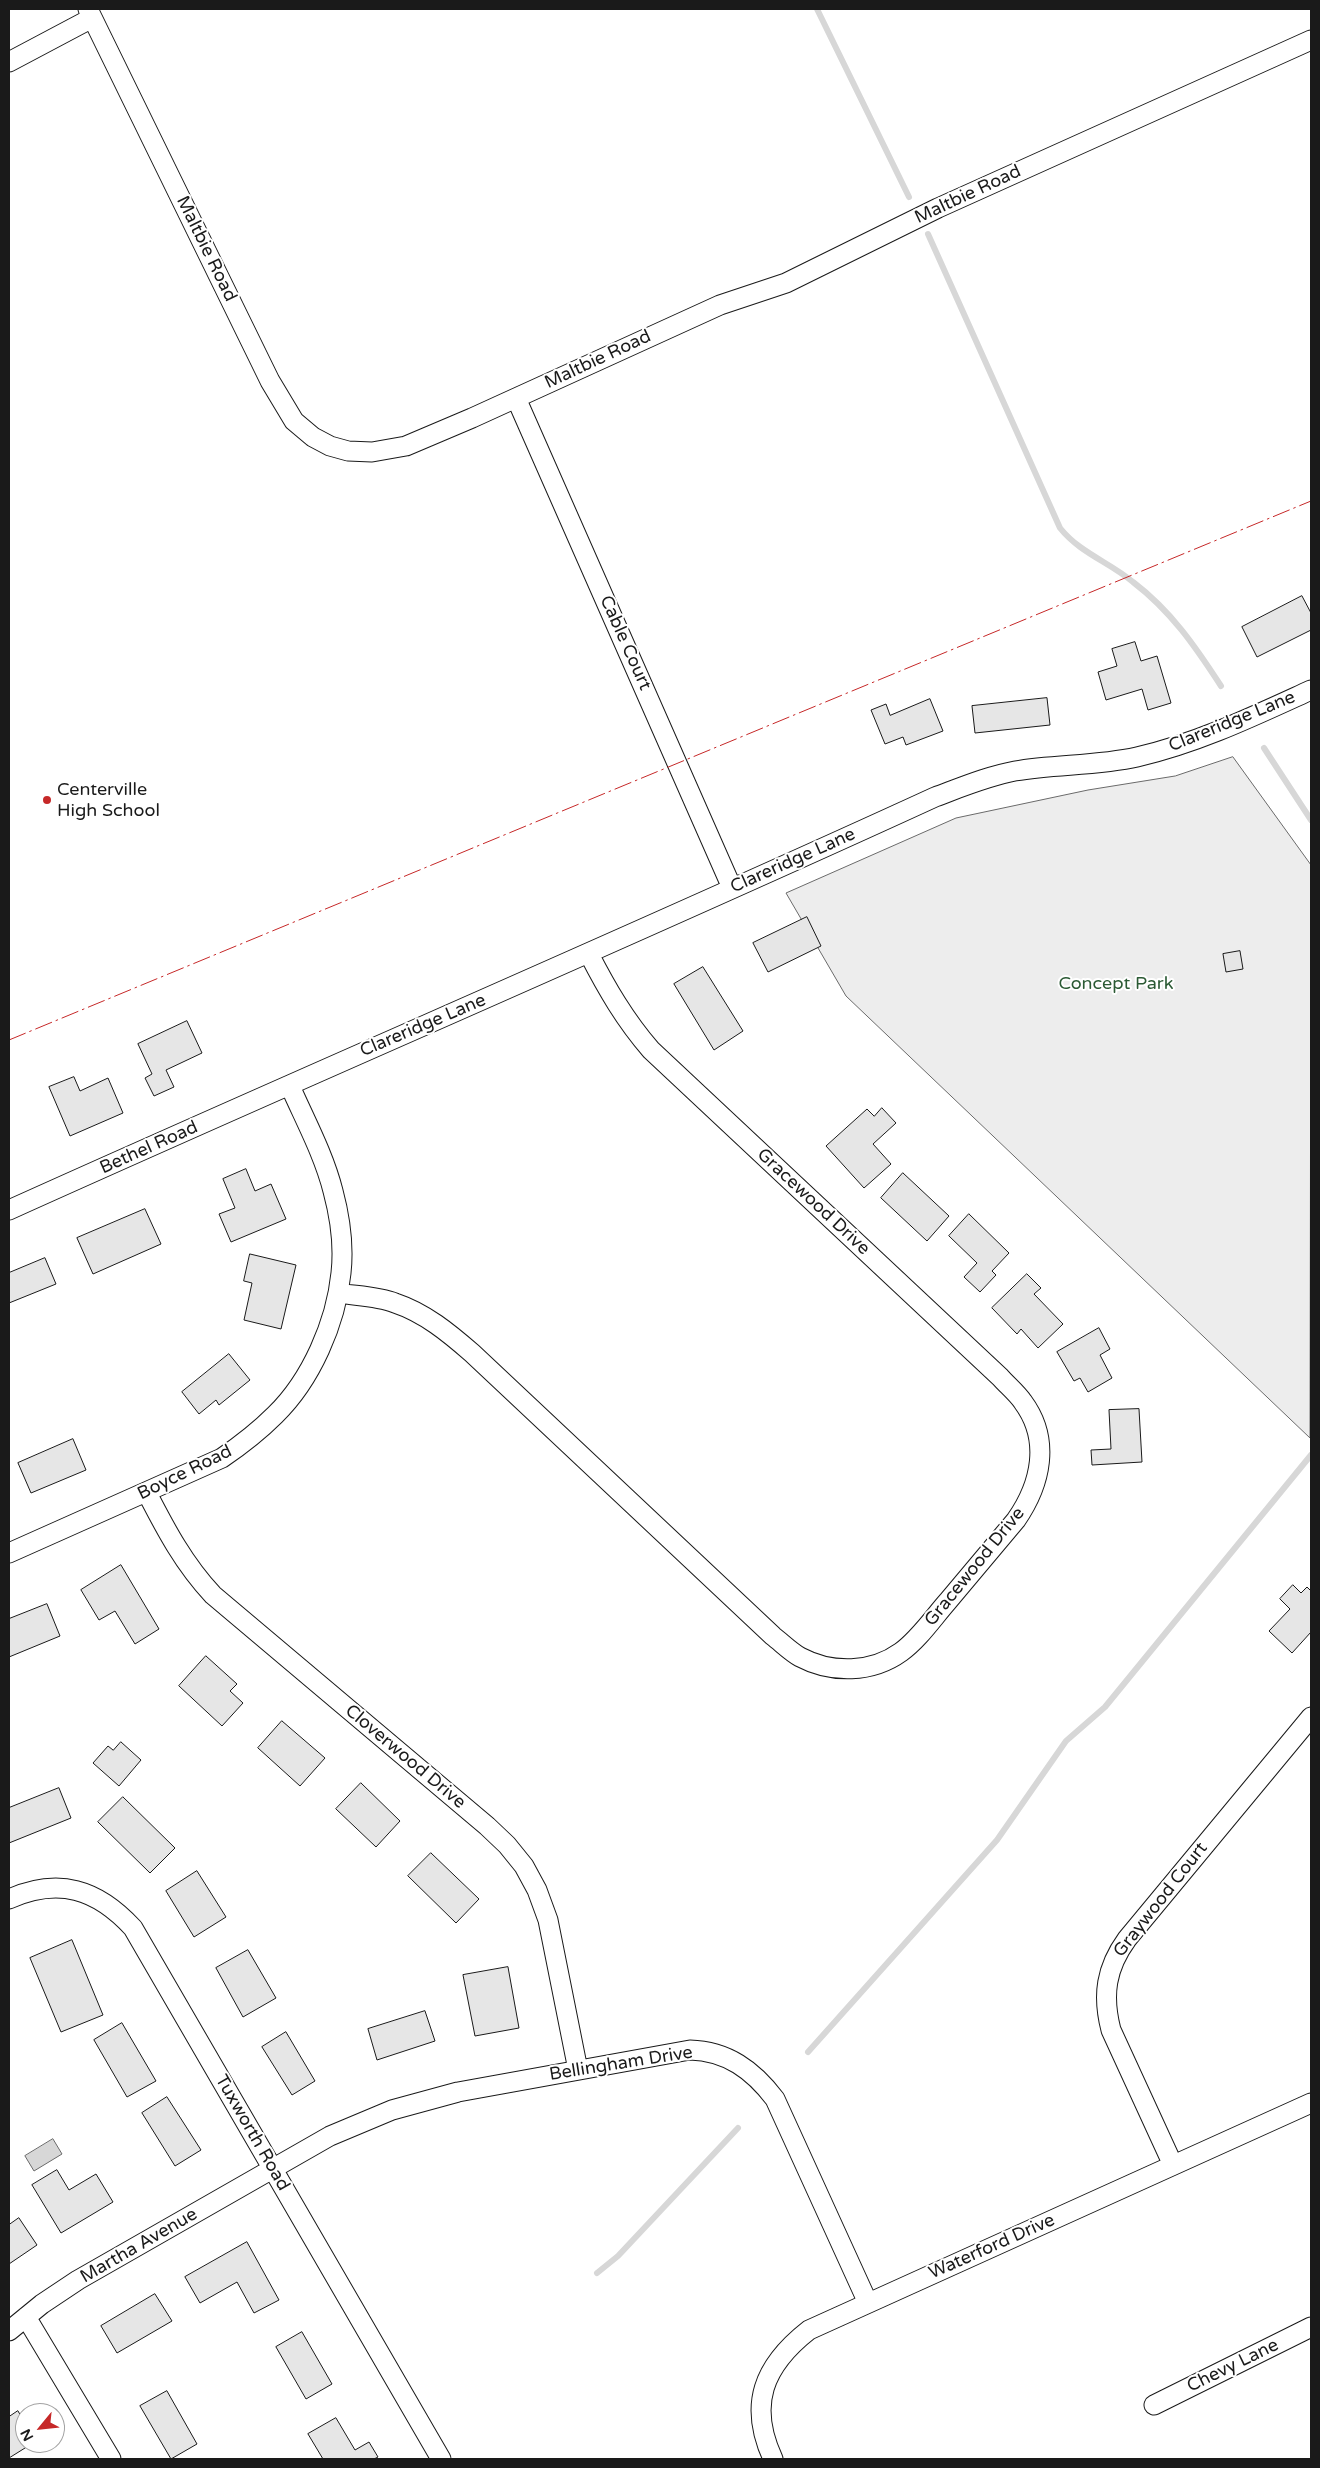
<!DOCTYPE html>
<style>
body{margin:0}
#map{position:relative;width:1320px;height:2468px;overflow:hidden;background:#fff;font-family:"Varela Round",sans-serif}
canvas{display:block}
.frame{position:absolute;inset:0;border:10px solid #1a1a1a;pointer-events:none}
.north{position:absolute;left:15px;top:2403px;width:50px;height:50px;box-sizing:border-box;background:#fff;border:1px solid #a3a3a3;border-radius:50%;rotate:242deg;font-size:14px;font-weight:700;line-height:20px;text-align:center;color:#1a1a1a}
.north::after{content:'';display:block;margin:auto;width:18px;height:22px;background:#c62828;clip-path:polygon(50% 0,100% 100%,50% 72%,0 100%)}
</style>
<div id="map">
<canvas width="1320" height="2468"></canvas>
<div class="frame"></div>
<div class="north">N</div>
</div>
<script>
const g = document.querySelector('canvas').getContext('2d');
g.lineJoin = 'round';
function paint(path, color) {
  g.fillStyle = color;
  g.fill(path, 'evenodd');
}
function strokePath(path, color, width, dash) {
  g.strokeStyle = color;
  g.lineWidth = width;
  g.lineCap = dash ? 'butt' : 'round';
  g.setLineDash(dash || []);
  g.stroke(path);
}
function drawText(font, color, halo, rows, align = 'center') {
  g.font = font + ' "Varela Round",sans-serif';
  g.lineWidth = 4;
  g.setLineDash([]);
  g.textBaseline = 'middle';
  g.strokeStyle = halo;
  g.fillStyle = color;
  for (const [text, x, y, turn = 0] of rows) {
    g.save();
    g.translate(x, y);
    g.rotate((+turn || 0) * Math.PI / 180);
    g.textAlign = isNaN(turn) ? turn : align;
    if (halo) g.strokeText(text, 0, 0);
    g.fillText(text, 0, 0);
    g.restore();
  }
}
const built = new Path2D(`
 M 1233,757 L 1311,865 L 1310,1438 L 846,996 L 786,893 L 956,818 L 1088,790 L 1175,776 Z`);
paint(built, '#ededed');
strokePath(built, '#6a6a6a', 1);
const water = new Path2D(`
 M 53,2139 L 62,2154 L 34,2171 L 25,2156 Z`);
paint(water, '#d7d7d7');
strokePath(water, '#6a6a6a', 1);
strokePath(new Path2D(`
 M 817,9 L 909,197
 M 928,234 L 1060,528 C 1080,553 1109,562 1133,582 C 1171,611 1195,646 1221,686
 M 1264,748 L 1311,820
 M 808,2052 L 997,1840 L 1066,1741 L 1105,1707 L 1311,1455
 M 597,2273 L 618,2256 L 738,2128`), '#d7d7d7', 6);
const building = new Path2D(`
 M 1302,596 L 1311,613 L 1311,630 L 1257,657 L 1242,627 Z
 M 1135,642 L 1141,661 L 1157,656 L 1171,703 L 1148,710 L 1142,689 L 1106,700 L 1098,672 L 1117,666 L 1112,649 Z
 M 1047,698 L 1050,725 L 975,733 L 972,706 Z
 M 930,699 L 943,731 L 906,745 L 903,737 L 885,744 L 871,710 L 886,704 L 890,715 Z
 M 807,917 L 821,946 L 768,972 L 753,943 Z
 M 1240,951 L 1243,969 L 1226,972 L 1223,954 Z
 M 703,967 L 743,1031 L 714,1050 L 674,984 Z
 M 187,1021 L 202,1053 L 166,1070 L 174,1087 L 154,1096 L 145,1078 L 152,1074 L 138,1044 Z
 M 74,1077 L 80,1091 L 108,1078 L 123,1113 L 70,1136 L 49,1087 Z
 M 882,1108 L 896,1123 L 873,1144 L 891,1164 L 864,1188 L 826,1146 L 867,1109 L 874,1116 Z
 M 246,1169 L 255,1191 L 271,1184 L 286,1219 L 231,1242 L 219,1214 L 235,1208 L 223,1179 Z
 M 903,1173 L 949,1216 L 927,1241 L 881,1198 Z
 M 145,1209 L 161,1244 L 93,1274 L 77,1238 Z
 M 969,1214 L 1009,1253 L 992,1271 L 996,1275 L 980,1292 L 964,1277 L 977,1263 L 949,1236 Z
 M 250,1254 L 296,1265 L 281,1329 L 244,1320 L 252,1283 L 244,1281 Z
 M 45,1258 L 56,1284 L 9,1303 L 9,1273 Z
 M 1027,1274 L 1041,1288 L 1034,1294 L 1063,1324 L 1038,1348 L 1021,1329 L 1017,1334 L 992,1308 Z
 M 1099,1328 L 1110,1349 L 1100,1355 L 1112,1378 L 1088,1392 L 1080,1378 L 1074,1381 L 1057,1352 Z
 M 229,1354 L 250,1380 L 219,1405 L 216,1400 L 199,1414 L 182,1392 Z
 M 1139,1409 L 1142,1462 L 1092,1465 L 1091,1450 L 1111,1449 L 1109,1410 Z
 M 73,1439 L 86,1470 L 31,1493 L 18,1463 Z
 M 121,1565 L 159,1629 L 135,1644 L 115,1611 L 99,1620 L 81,1590 Z
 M 1293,1585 L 1301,1593 L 1307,1587 L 1311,1591 L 1311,1632 L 1292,1653 L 1269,1631 L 1290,1609 L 1280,1599 Z
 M 47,1604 L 60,1636 L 9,1657 L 9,1619 Z
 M 206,1656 L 237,1684 L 230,1691 L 243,1703 L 222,1726 L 179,1686 Z
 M 282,1721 L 325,1758 L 300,1786 L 258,1748 Z
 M 121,1742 L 141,1760 L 119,1786 L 93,1763 L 108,1746 L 113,1750 Z
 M 361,1783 L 400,1821 L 376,1847 L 336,1809 Z
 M 59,1788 L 71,1818 L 9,1843 L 9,1808 Z
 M 123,1797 L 175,1848 L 150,1873 L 98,1822 Z
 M 431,1853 L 479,1899 L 456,1923 L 408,1876 Z
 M 197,1871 L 226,1917 L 194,1937 L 166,1891 Z
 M 72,1940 L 103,2015 L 61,2032 L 30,1958 Z
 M 248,1950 L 276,1998 L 243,2017 L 216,1968 Z
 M 508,1967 L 519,2028 L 475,2036 L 463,1975 Z
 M 425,2011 L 435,2041 L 377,2060 L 368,2029 Z
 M 122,2023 L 156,2081 L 127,2097 L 94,2040 Z
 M 286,2032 L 315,2081 L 292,2095 L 262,2047 Z
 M 167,2097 L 201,2150 L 175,2166 L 142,2113 Z
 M 57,2170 L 69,2190 L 96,2174 L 113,2202 L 61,2233 L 32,2185 Z
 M 19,2218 L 37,2245 L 9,2264 L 9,2225 Z
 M 247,2242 L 279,2300 L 254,2313 L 237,2282 L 200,2303 L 185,2277 Z
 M 155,2294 L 172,2321 L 117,2353 L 101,2326 Z
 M 302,2332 L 332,2384 L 306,2399 L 276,2347 Z
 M 167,2391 L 197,2444 L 171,2459 L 140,2406 Z
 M 18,2411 L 25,2423 L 25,2443 L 33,2443 L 9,2458 L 9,2417 Z
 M 336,2418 L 355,2450 L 369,2442 L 378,2457 L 374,2459 L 323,2459 L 308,2434 Z`);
paint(building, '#e6e6e6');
strokePath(building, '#1a1a1a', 1);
const minor = new Path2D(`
 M 88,9 L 270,381 L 294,421 L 313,437 L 330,446 L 348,451 L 372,452 L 406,446 L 472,418 L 720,305 L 786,283 L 938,208 L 1311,40
 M 9,62 L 92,18
 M 516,398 L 732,888
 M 9,1210 C 317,1071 628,938 935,797 C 962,787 988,776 1015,771 C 1055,764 1097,766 1137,757 C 1198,743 1254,716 1311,690
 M 338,1293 C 356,1296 378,1296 395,1303 C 425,1313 449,1333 472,1353 L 773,1636 C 782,1643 791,1652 800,1657 C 832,1674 872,1673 901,1652 C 919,1639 933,1618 948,1601 C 971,1574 993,1547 1016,1520 C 1041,1484 1051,1440 1023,1402 C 1017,1393 1007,1385 1000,1377 L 651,1050 C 625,1020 607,989 589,954
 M 147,1493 C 166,1530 184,1564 213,1595 L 487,1826 L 507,1845 L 524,1866 L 537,1890 L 548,1920 L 578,2070
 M 9,1553 L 222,1458 C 241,1445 258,1432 275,1415 C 311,1380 336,1323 341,1273 C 344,1246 340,1217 333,1191 C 324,1155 305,1120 290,1086
 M 9,1899 C 59,1877 97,1889 133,1928 L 441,2459
 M 1173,2165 L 1111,2030 C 1102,1995 1106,1968 1127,1939 L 1311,1717
 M 26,2317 L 111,2459
 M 9,2331 L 42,2304 L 78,2280 L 330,2136 L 392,2110 L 458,2092 L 690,2050 C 727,2051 753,2070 775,2099 L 868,2303
 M 1154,2405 L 1311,2327
 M 773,2459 C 748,2405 763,2366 809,2330 L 1311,2103`);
strokePath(minor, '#1a1a1a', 21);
strokePath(minor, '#fff', 19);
strokePath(new Path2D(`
 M 9,1040 L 1311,501`), '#c62828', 1, [18, 4, 2.5, 4]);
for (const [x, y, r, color] of [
 [47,800,5,"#c62828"]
]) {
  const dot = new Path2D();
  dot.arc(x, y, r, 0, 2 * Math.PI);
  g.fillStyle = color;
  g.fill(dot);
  strokePath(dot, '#fff', 2);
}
drawText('18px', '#1a1a1a', '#fff', [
 ["Maltbie Road",968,195,-25],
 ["Maltbie Road",206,249,64],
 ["Maltbie Road",598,360,-25],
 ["Cable Court",625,643,66],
 ["Clareridge Lane",1232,722,-22],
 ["Clareridge Lane",793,861,-24],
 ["Clareridge Lane",423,1026,-23],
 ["Bethel Road",149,1148,-24],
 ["Gracewood Drive",813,1202,43],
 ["Boyce Road",185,1473,-26],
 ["Gracewood Drive",975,1567,-51],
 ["Cloverwood Drive",405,1757,40],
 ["Graywood Court",1161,1900,-52],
 ["Bellingham Drive",621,2064,-9],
 ["Tuxworth Road",252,2133,60],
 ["Martha Avenue",139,2246,-30],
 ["Waterford Drive",992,2247,-24],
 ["Chevy Lane",1233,2366,-26]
]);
drawText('18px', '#1a1a1a', '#fff', [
 ["Centerville",57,790],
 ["High School",57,811]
], 'left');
drawText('18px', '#2b5a34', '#fff', [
 ["Concept Park",1116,984]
]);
</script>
